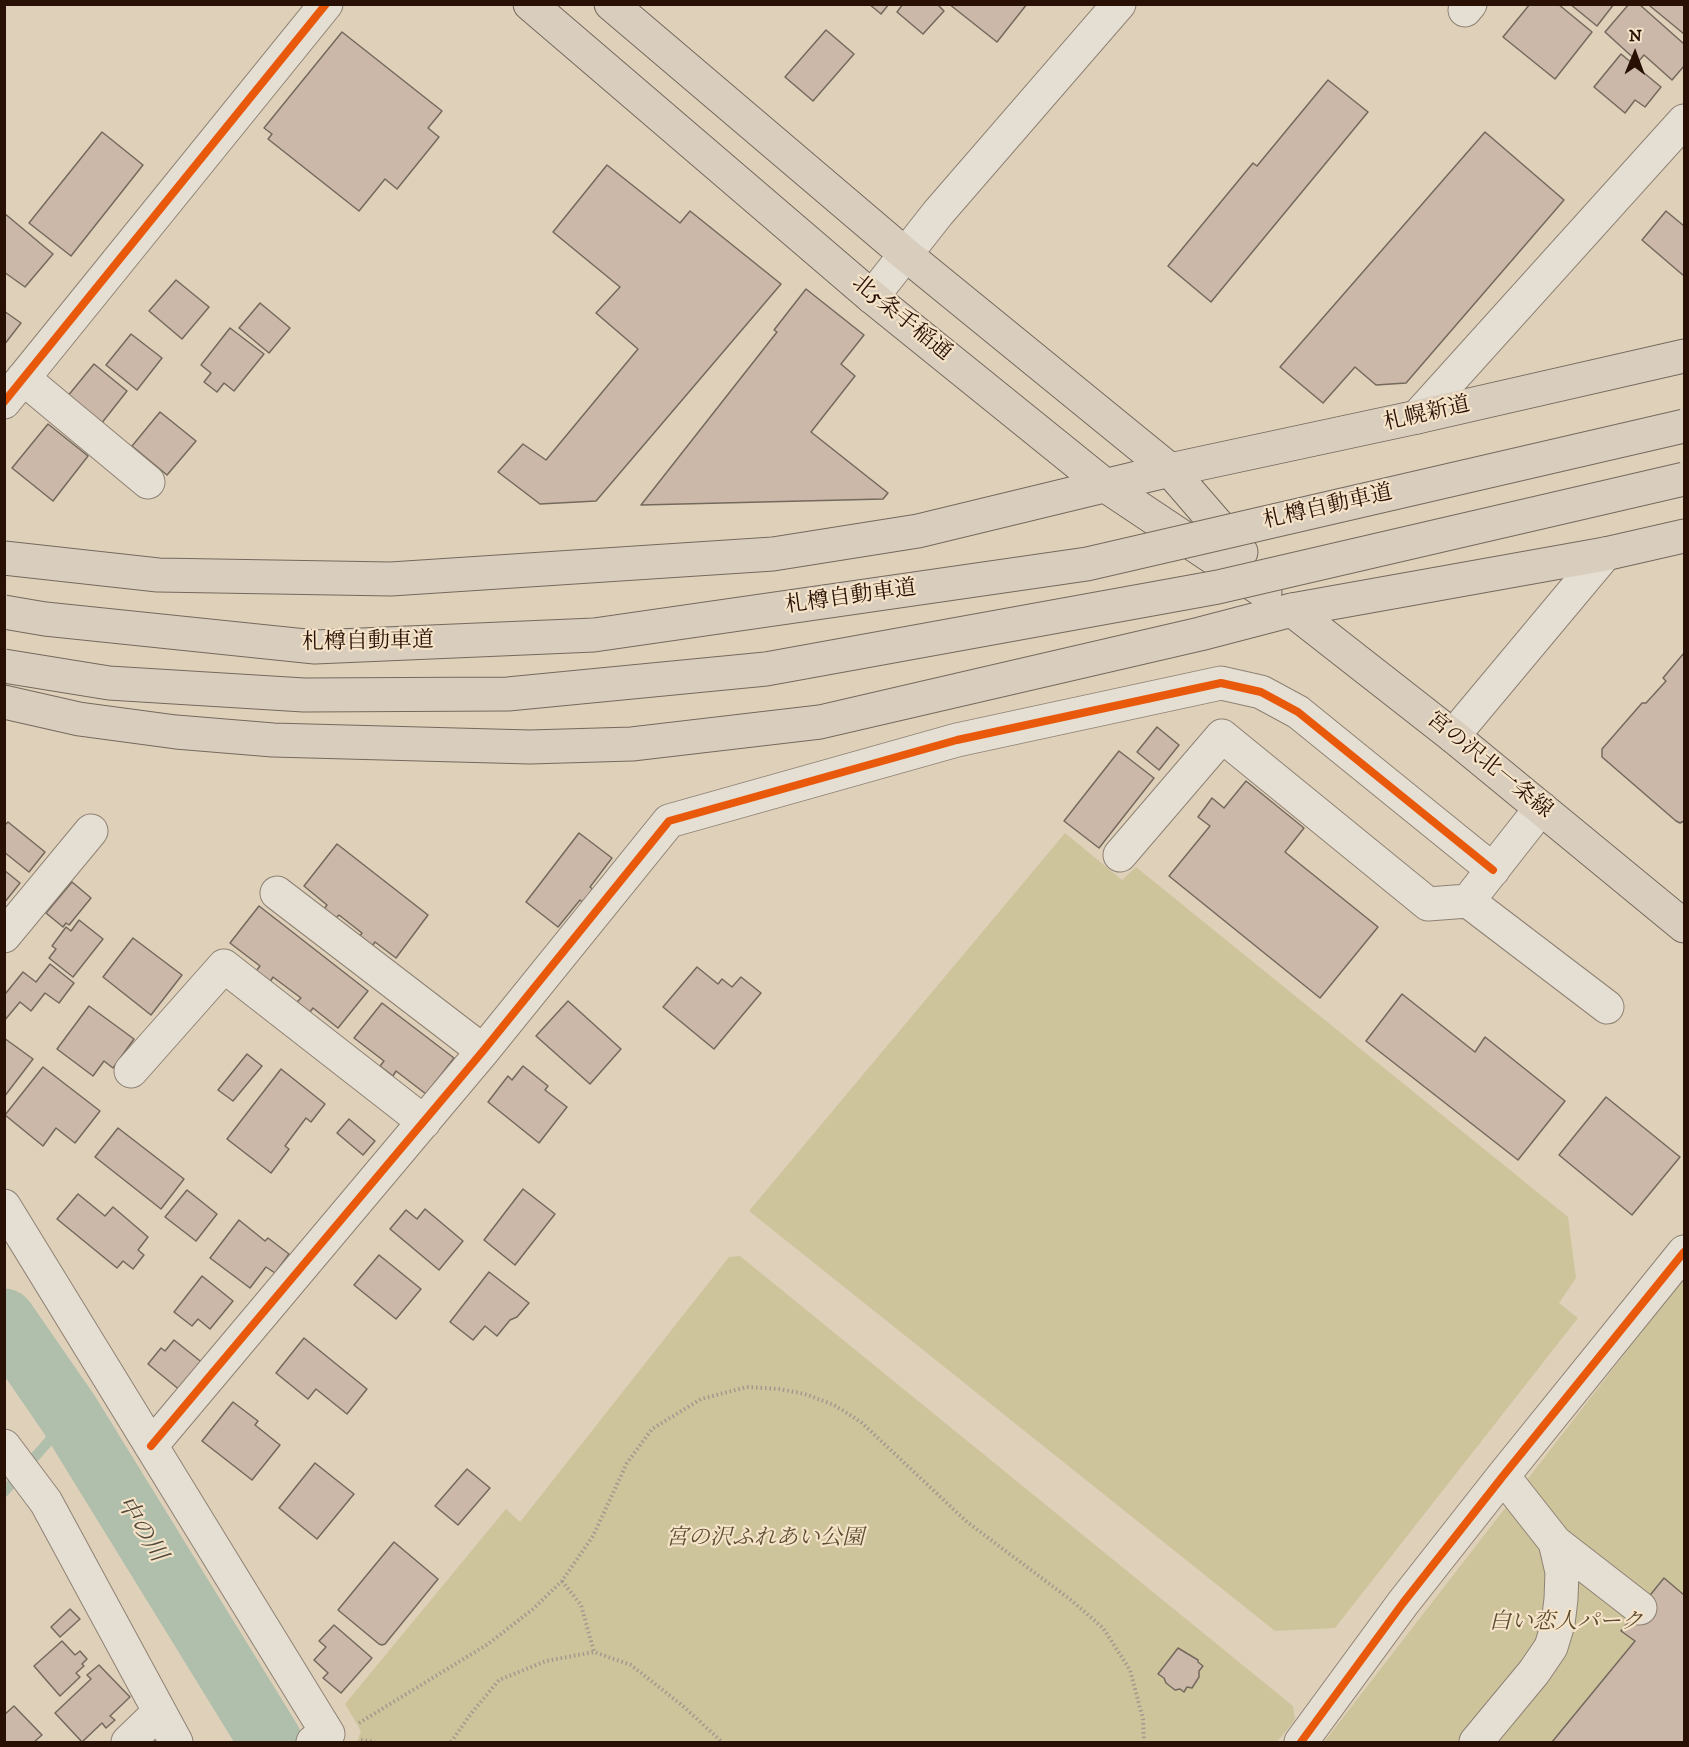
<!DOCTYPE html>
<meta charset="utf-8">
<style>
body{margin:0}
#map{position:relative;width:1689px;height:1747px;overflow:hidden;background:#dfd0b9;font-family:"IM FELL DW Pica",serif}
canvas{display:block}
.frame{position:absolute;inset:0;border:6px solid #291005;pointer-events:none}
.north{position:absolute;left:1605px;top:24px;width:60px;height:60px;-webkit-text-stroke:4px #f4e3c8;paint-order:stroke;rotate:1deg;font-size:16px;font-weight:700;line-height:24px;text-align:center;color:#291005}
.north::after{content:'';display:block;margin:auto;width:21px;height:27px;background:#291005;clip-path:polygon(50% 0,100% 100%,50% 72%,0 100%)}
</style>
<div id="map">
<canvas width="1689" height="1747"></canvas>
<div class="frame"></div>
<div class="north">N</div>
</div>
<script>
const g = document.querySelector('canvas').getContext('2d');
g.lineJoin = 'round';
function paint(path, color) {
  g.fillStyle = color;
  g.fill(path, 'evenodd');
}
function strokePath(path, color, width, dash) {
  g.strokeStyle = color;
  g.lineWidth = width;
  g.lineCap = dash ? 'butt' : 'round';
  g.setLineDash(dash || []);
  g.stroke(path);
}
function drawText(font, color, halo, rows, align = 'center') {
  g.font = font + ' "IM FELL DW Pica","Noto Serif JP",serif';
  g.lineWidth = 4.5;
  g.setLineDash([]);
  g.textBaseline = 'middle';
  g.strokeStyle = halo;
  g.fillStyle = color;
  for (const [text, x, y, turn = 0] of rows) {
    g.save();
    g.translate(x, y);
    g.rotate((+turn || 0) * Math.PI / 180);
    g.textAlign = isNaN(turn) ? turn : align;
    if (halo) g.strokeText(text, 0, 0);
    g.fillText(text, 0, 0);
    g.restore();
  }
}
paint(new Path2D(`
 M 1065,833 L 1122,880 L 1136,867 L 1568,1217 L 1576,1278 L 1559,1303 L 1578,1318 L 1335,1628 L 1275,1631 L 749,1211 Z
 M 740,1256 L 1293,1706 L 1295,1720 L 1277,1742 L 357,1742 L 361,1731 L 345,1704 L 506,1509 L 520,1522 L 729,1257 Z
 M 1684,1277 L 1684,1742 L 1324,1742 Z`), '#cec49c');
strokePath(new Path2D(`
 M 4,1492 L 48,1442 L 69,1414`), '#afbfab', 10);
strokePath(new Path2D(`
 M 4,1320 L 69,1414 L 271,1742`), '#afbfab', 63);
const building = new Path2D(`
 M 869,4 L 889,4 L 881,14 Z
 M 903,4 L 937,4 L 944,11 L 923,34 L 897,12 Z
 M 949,4 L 1027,4 L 997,42 Z
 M 1530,4 L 1558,4 L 1592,32 L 1555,79 L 1503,37 Z
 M 1570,4 L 1614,4 L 1597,26 Z
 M 1629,4 L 1639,4 L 1684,44 L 1684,66 L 1672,80 L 1644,55 L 1638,62 L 1605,32 Z
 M 1652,4 L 1684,4 L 1684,34 L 1650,6 Z
 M 826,30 L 854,54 L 813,101 L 785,77 Z
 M 342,32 L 442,111 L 428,128 L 439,137 L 397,189 L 385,179 L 359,211 L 268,139 L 272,134 L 264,128 Z
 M 1621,54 L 1661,87 L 1645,107 L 1635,100 L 1625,113 L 1594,87 Z
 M 1328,80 L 1368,112 L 1211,302 L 1168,266 L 1253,163 L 1257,166 Z
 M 102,132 L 143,165 L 71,256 L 29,223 Z
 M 1485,132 L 1564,200 L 1406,383 L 1376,385 L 1355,367 L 1323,403 L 1280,367 Z
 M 607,165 L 680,223 L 690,211 L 781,284 L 596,501 L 540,504 L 498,472 L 523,444 L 546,460 L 638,349 L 596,313 L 620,287 L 553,232 Z
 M 1666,211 L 1684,226 L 1684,276 L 1642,240 Z
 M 4,213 L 53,254 L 25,287 L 4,272 Z
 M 176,280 L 209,307 L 182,339 L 149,311 Z
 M 806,289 L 864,335 L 841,364 L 855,376 L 811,432 L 888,493 L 883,499 L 641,505 L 777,332 L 774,330 Z
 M 260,303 L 290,328 L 269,353 L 239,328 Z
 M 4,311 L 21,323 L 4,345 Z
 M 230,328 L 264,354 L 234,391 L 224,383 L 217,392 L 204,382 L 211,373 L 201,365 Z
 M 131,334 L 162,358 L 137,390 L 106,365 Z
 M 94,364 L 127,391 L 101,424 L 67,397 Z
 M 160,412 L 196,441 L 167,475 L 132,446 Z
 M 48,424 L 88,456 L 53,501 L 12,468 Z
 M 1684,653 L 1684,821 L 1680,823 L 1676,821 L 1602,757 L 1602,749 L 1642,703 L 1646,703 L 1666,681 L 1663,678 Z
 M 1157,727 L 1179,745 L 1159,770 L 1137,752 Z
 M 1119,751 L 1154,778 L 1099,848 L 1064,821 Z
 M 1246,781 L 1304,828 L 1285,852 L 1378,927 L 1320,998 L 1169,876 L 1210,826 L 1198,817 L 1212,798 L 1224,808 Z
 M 8,822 L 45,852 L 29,872 L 4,852 L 4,826 Z
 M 579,833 L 612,858 L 590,887 L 595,891 L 585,904 L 580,900 L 558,927 L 526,902 Z
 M 337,844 L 428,915 L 396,958 L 375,942 L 372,946 L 360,936 L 362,933 L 339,915 L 336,918 L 324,909 L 327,905 L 304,886 Z
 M 4,870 L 20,883 L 4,903 Z
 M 72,882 L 91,898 L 69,925 L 66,923 L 63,927 L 46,913 Z
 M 259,906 L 368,991 L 338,1028 L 313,1008 L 310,1012 L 297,1002 L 301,998 L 273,977 L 270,982 L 256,971 L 260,966 L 230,943 Z
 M 79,920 L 103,939 L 73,977 L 49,958 L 56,949 L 52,946 L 66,927 L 71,931 Z
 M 133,938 L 182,975 L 151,1015 L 103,977 Z
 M 50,964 L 74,983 L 59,1003 L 45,993 L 31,1011 L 20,1002 L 4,1021 L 4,992 L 6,993 L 23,972 L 36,982 Z
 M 697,967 L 718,984 L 722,979 L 732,987 L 741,977 L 761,993 L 714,1049 L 663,1007 Z
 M 1402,994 L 1475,1052 L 1485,1037 L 1565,1101 L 1518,1160 L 1366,1041 Z
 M 568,1001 L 621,1049 L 590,1084 L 536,1036 Z
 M 382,1003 L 454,1058 L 426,1094 L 396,1071 L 393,1076 L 380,1066 L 384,1061 L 354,1038 Z
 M 89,1006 L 134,1039 L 113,1068 L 104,1061 L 93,1076 L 57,1049 Z
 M 4,1038 L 33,1059 L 4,1097 Z
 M 247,1054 L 262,1066 L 233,1101 L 218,1090 Z
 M 523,1066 L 548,1086 L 545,1090 L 567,1107 L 539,1143 L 488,1102 L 508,1076 L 512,1080 Z
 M 43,1067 L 100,1111 L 75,1143 L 56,1128 L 43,1146 L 5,1115 Z
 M 281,1069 L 325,1104 L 311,1122 L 306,1118 L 285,1146 L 289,1149 L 271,1173 L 227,1139 Z
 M 1606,1097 L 1680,1157 L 1632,1215 L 1559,1155 Z
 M 349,1119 L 375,1141 L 363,1155 L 337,1133 Z
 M 118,1128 L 184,1179 L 161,1209 L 95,1157 Z
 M 523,1189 L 555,1214 L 515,1265 L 484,1240 Z
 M 187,1190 L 217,1214 L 196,1241 L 165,1217 Z
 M 78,1194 L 105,1216 L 113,1207 L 148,1237 L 138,1250 L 144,1255 L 133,1269 L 123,1261 L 117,1268 L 57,1219 Z
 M 425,1209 L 463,1241 L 439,1270 L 390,1229 L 406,1210 L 417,1219 Z
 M 239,1220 L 265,1241 L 268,1238 L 289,1254 L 275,1273 L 266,1267 L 250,1288 L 210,1258 Z
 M 379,1255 L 421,1289 L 396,1319 L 354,1285 Z
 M 489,1272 L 529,1303 L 517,1317 L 510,1320 L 497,1336 L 485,1326 L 473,1340 L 450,1322 Z
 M 202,1276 L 233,1301 L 210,1329 L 198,1319 L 192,1326 L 174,1312 Z
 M 304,1338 L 367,1389 L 347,1414 L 316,1389 L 308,1399 L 276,1373 Z
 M 174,1340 L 204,1364 L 181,1391 L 148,1364 L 161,1348 L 165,1351 Z
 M 233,1402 L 258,1421 L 255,1425 L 280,1445 L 252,1480 L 202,1441 Z
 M 315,1463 L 354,1494 L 317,1539 L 279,1508 Z
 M 467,1469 L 490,1488 L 458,1525 L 435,1506 Z
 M 394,1542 L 438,1579 L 385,1644 L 382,1645 L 379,1644 L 338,1610 Z
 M 1664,1578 L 1684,1595 L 1684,1742 L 1552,1742 L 1635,1641 L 1621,1631 Z
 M 70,1609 L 80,1619 L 60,1637 L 51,1627 Z
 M 334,1625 L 372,1658 L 341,1693 L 323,1678 L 328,1673 L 314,1660 L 326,1647 L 319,1641 Z
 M 62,1641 L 75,1655 L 80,1651 L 87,1659 L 82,1664 L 84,1666 L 76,1673 L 80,1677 L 60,1696 L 34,1666 Z
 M 1178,1648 L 1198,1660 L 1198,1662 L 1203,1666 L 1199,1671 L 1199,1677 L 1192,1688 L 1187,1687 L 1184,1692 L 1180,1689 L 1175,1690 L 1166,1683 L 1164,1678 L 1158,1674 Z
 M 99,1665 L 130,1697 L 110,1716 L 115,1720 L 106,1728 L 102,1723 L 82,1742 L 55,1713 L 91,1679 L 87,1675 Z
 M 14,1706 L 42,1735 L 34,1742 L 4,1742 L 4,1715 Z`);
paint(building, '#ccb8a9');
strokePath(building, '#74695d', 1.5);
const minor = new Path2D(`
 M 1465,10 L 1470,4
 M 872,297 L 938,213 L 1119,4
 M 23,378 L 148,482
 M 4,402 L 326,4
 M 1417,417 L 1684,121
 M 1453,736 L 1605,554
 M 1541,808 L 1468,901 L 1607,1007
 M 1120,855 L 1222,736 L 1428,904 L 1468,901
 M 277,893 L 483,1051
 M 4,936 L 91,831
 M 131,1071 L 224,966 L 424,1122
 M 4,1206 L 328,1734 L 313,1742
 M 4,1446 L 46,1502 L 176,1742
 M 151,1446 L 483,1051 L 669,821 L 957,740 L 1221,683 L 1261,692 L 1298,712 L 1493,870
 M 1555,1542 L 1640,1608
 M 128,1742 L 159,1712
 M 1301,1742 L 1403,1603 L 1503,1476 L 1684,1252
 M 1476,1742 L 1534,1672 L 1551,1647 L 1558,1624 L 1561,1599 L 1562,1572 L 1555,1542 L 1503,1476`);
const major = new Path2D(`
 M 1292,610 L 1453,736 L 1684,926`);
const highway = new Path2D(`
 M 530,4 L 872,297 L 1106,486 L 1265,592
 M 611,4 L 905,254 L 1170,470 L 1241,552
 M 4,558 L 158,575 L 391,579 L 773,554 L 918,531 L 1170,470 L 1417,417 L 1684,356
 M 4,702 L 79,719 L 176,732 L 273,740 L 530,747 L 632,744 L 820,722 L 1200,634 L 1292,610 L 1605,554 L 1684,536`);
strokePath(minor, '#8e8274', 35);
strokePath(major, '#74695d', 35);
strokePath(highway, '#74695d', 35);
strokePath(new Path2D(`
 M 562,1581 L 581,1605 L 594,1652
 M 359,1723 L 488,1644 L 533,1609 L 562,1581 L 593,1536 L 627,1463 L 652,1429 L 701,1399 L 747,1387 L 779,1389 L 805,1394 L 834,1405 L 861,1422 L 967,1522 L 1071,1600 L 1103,1628 L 1130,1670 L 1143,1719 L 1144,1742
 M 361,1740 L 375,1742
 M 451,1742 L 470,1715 L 499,1680 L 546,1661 L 594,1652 L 631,1665 L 683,1706 L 722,1742`), '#a1998e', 4, [1.5, 3]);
strokePath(minor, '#e5ded2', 33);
strokePath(major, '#d9cebd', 33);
strokePath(highway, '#d9cebd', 33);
const highwayBridge = new Path2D(`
 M 4,612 L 45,619 L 315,647 L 594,635 L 1087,564 L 1684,426
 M 4,666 L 109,683 L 304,695 L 508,694 L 766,669 L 1218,587 L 1684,479`);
strokePath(highwayBridge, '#74695d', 35, []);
strokePath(highwayBridge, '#d9cebd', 33);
strokePath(new Path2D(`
 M 4,402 L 326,4
 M 151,1446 L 483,1051 L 669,821 L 957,740 L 1221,683 L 1261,692 L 1298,712 L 1493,870
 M 1301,1742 L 1403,1603 L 1503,1476 L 1684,1252`), '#e8590c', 8);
drawText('22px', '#291005', '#f4e3c8', [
 ["北5条手稲通",901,319,39],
 ["札幌新道",1427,415,-13],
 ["札樽自動車道",1328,508,-13],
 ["札樽自動車道",851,598,-8],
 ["札樽自動車道",368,643,-1],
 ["宮の沢北一条線",1489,766,39]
]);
drawText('italic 22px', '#5e4c31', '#f4e3c8', [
 ["宮の沢ふれあい公園",765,1539],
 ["白い恋人パーク",1566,1623]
]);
drawText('italic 24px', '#514b3d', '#f4e3c8', [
 ["中の川",140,1530,58]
]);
</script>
